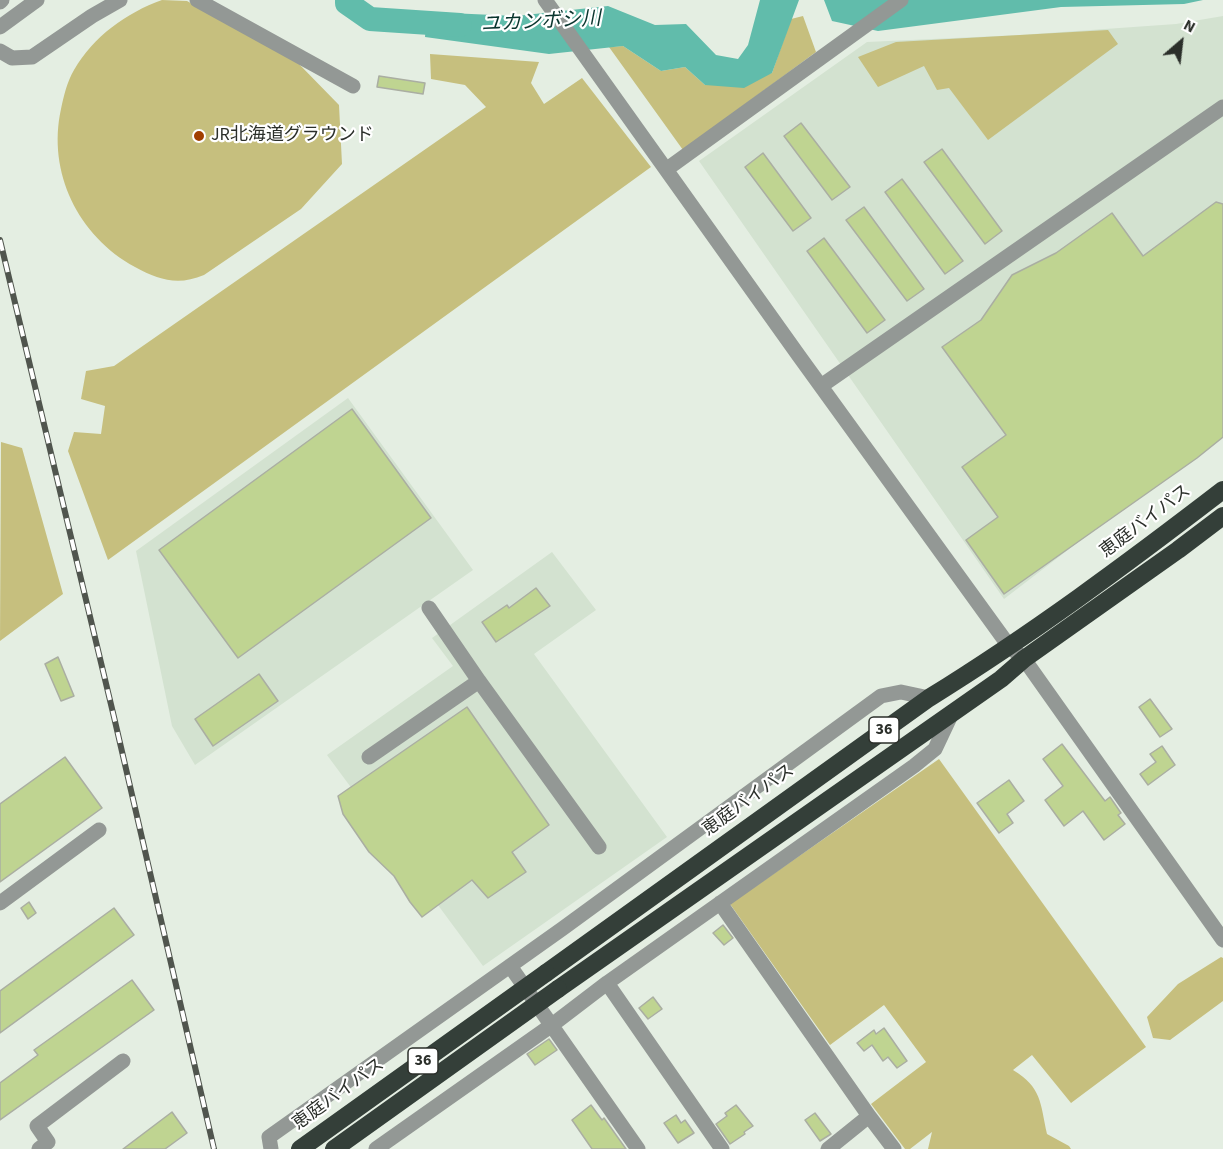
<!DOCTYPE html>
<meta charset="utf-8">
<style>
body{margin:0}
#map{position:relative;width:1223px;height:1149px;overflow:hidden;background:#e4eee2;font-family:"Source Sans 3",sans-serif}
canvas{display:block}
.north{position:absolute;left:1151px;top:12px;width:60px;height:60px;-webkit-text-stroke:4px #fff;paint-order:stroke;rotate:28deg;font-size:16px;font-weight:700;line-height:24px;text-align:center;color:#2b2f2a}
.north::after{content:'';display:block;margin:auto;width:21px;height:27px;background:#2b2f2a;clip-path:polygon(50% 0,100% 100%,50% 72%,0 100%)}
</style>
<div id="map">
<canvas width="1223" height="1149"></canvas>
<div class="north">N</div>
</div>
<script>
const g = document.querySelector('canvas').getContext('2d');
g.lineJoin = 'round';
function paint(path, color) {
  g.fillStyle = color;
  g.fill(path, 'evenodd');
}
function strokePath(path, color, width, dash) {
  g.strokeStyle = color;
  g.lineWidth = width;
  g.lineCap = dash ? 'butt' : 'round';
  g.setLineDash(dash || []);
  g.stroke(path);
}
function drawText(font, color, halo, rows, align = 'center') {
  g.font = font + ' "Source Sans 3","Noto Sans JP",sans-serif';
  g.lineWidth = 4.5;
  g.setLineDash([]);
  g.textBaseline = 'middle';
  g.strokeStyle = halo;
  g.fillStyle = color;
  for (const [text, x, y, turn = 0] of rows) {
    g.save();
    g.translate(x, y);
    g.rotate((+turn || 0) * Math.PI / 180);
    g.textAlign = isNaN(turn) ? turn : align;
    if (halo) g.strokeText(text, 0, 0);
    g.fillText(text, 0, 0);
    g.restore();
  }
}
paint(new Path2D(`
 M 1223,16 L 1223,431 L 1004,599 L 699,161 L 867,42 L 1020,35 L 1176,24 Z
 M 348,398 L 473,570 L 195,765 L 172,726 L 136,551 Z
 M 552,552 L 596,610 L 534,654 L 667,837 L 483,966 L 327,755 L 453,666 L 432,638 Z`), '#d3e2d0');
paint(new Path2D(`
 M 162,0 L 187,1 L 298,63 L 339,105 L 342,164 L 301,209 L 204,275 C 178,286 159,280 135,267 C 78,236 47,172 61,109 C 64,95 67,82 74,70 C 94,36 126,13 162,0 Z
 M 803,16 L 816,52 L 683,150 L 609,47 L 623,46 L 661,71 L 685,67 L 705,85 L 772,73 L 791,19 Z
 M 1108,30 L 1118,44 L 988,140 L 949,88 L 937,90 L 924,66 L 878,87 L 858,57 L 896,42 Z
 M 430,54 L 539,62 L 531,83 L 544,104 L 582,78 L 651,167 L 108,560 L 68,451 L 74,432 L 101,434 L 105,406 L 81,399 L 86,371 L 114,366 L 486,107 L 465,85 L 431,79 Z
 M 1,442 L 22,448 L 63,594 L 0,641 Z
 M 939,759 L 1146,1047 L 1071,1103 L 1032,1055 L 1013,1070 C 1042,1088 1040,1102 1047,1134 L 1069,1146 L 1071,1149 L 928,1149 L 932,1132 L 910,1149 L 905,1149 L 871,1104 L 926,1062 L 884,1005 L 830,1045 L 730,904 Z
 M 1221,957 L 1223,958 L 1223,1001 L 1170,1040 L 1153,1038 L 1147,1017 L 1178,984 Z`), '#c6bf7e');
paint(new Path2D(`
 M 760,0 L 799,0 L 772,73 L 744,88 L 705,85 L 685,67 L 661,71 L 623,46 L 549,54 L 425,37 L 427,12 L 516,16 L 608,6 L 655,25 L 686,24 L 716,55 L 738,59 L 748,45 Z
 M 824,0 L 1203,0 L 1184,4 L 1061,7 L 878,31 L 832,21 Z`), '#61bcab');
strokePath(new Path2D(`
 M 347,0 L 347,3 L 370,19 L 460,25`), '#61bcab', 24);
const building = new Path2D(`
 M 379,76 L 425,83 L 423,94 L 377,87 Z
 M 801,123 L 850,187 L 832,200 L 784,136 Z
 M 942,149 L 1002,231 L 985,244 L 924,162 Z
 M 763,153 L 811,218 L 793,231 L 745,167 Z
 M 902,179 L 963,261 L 945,274 L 885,192 Z
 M 1216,202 L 1223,204 L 1223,437 L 1197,458 L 1004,594 L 966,540 L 998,517 L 962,467 L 1006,435 L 942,347 L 981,320 L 1012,275 L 1056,253 L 1112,213 L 1143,256 Z
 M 864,207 L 924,289 L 907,301 L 846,220 Z
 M 824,238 L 885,320 L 867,333 L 807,251 Z
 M 352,409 L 431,518 L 238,658 L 159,550 Z
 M 536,588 L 550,606 L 496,642 L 482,622 L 507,605 L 509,608 Z
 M 58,657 L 74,696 L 61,701 L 45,664 Z
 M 259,674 L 278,701 L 213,746 L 195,719 Z
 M 1150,699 L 1172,729 L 1160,737 L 1139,707 Z
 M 467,707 L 549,825 L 512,852 L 526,872 L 488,898 L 472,880 L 422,917 L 410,902 L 394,876 L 369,852 L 343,814 L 338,796 Z
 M 1062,744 L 1105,801 L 1110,797 L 1121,813 L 1118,815 L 1125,824 L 1104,840 L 1083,811 L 1064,826 L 1045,800 L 1063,786 L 1043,759 Z
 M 1162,746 L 1175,765 L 1148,785 L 1140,774 L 1156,762 L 1150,754 Z
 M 65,757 L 102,808 L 0,882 L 0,804 Z
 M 1009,780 L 1024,801 L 1007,814 L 1013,823 L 999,833 L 977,803 Z
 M 29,902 L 36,913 L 28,919 L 21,908 Z
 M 114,908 L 134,935 L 0,1033 L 0,991 Z
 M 723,925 L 733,938 L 724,945 L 713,933 Z
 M 132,980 L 154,1010 L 0,1120 L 0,1083 L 38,1055 L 34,1050 Z
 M 653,997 L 662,1009 L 648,1019 L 639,1008 Z
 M 884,1028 L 907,1061 L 897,1068 L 888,1057 L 883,1061 L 872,1045 L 864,1051 L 857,1043 L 874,1030 L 876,1034 Z
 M 549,1039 L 557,1050 L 535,1065 L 527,1054 Z
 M 591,1105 L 602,1120 L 604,1118 L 626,1149 L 592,1149 L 572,1120 Z
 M 736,1105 L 753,1126 L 744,1132 L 745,1134 L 730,1144 L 716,1124 L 727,1116 L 725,1113 Z
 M 172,1112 L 187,1133 L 165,1149 L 123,1149 Z
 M 815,1113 L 831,1134 L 820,1141 L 805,1120 Z
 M 676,1115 L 681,1123 L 685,1120 L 694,1133 L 678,1143 L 664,1123 Z`);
paint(building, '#bfd491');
strokePath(building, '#aaaea2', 1.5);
strokePath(new Path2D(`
 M 197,0 L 353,86
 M 545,0 L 799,356 L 1009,646 L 1024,659 L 1223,940
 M 0,2 L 2,0
 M 0,27 L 37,0
 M 0,51 L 12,58 L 32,57 L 92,16 L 120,0
 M 667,169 L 901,0
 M 821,386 L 1223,107
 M 429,608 L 479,681 L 599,847
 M 369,757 L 479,681
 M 0,903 L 99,830
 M 720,903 L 869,1116 L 894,1149
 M 510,966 L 638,1149
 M 607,983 L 722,1149
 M 39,1149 L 48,1142 L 37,1126 L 123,1061
 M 271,1149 L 269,1137 L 562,929 L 881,696 L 901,692 L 929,698
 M 376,1149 L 552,1025 L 607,983 L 914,766 L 935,749 L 952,713
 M 828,1149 L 869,1116`), '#939895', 15);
strokePath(new Path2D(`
 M 546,973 L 929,698 C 1031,635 1128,563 1223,490
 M 558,989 L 1001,679 L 1024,659 L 1178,550 L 1223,516`), '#343f39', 18);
const rail = new Path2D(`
 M 0,240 L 114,717 L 214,1149`);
strokePath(rail, '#50554e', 6);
strokePath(rail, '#fff', 4, [11]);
strokePath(new Path2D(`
 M 300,1149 L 546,973
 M 334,1149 L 558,989`), '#343f39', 18);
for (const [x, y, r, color] of [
 [199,136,6,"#a13f00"]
]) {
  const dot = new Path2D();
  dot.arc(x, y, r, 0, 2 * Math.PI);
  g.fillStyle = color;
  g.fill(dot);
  strokePath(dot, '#fff', 2);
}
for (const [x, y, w] of [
 [884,730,30],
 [423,1061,30]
]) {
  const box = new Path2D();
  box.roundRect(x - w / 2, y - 13, w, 26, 4.5);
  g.fillStyle = '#fff';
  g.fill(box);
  strokePath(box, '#2b2f2a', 1.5);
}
drawText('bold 16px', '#2b2f2a', null, [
 ["36",884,730],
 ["36",423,1061]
]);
drawText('18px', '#2b2f2a', '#fff', [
 ["JR北海道グラウンド",211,136]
], 'left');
drawText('18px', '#2b2f2a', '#fff', [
 ["恵庭バイパス",1146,522,-37],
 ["恵庭バイパス",749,801,-36],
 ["恵庭バイパス",339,1095,-36]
]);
drawText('italic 20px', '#09352e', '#fff', [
 ["ユカンボシ川",541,23,-3]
]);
</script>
